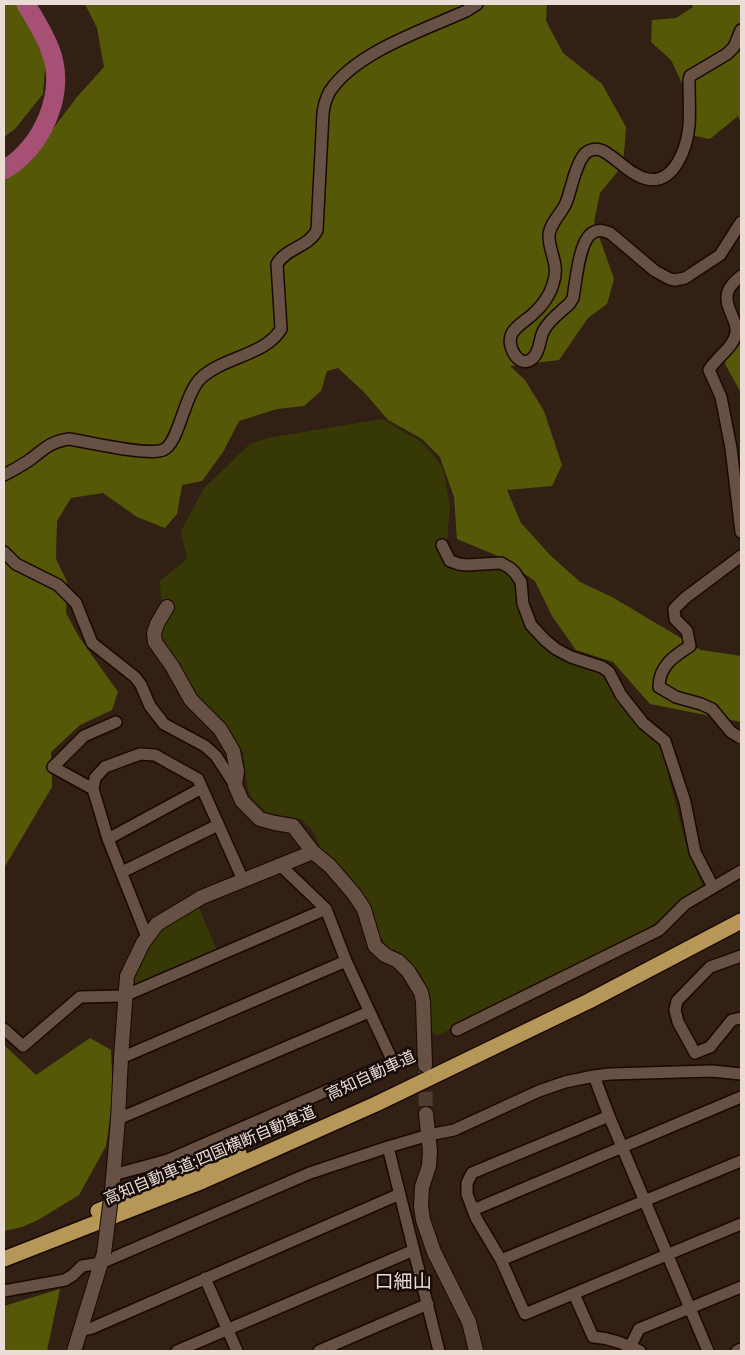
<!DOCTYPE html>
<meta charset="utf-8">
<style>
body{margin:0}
#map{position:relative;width:745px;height:1355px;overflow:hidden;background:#332014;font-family:Lora,serif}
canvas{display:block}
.frame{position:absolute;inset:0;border:5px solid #eaddd5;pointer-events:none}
</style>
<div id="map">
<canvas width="745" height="1355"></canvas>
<div class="frame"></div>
</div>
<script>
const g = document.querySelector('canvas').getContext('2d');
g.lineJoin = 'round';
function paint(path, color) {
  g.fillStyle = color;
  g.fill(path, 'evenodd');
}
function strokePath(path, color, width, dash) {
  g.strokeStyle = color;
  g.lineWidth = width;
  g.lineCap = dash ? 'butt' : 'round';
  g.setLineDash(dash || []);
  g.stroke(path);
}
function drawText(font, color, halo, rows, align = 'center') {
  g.font = font + ' Lora,"Noto Sans JP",serif';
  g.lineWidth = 5;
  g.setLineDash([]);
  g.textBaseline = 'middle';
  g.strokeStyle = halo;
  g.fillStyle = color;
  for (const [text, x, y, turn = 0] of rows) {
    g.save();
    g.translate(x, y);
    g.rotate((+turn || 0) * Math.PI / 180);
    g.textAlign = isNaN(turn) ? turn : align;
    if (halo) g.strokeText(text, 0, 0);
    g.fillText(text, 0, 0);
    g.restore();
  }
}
paint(new Path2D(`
 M 382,419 L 420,441 L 431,452 L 443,468 L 450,507 L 447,543 L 452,567 L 457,571 C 472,569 493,564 506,573 C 520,583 517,603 522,618 C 526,627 531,634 537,640 C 558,661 575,660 598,672 C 610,678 634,716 640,730 L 644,728 L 660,743 L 688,852 L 703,886 C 697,894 687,900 679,906 C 652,927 625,944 592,956 L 441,1034 L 436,1035 L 432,1032 L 428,994 L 425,983 L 417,969 L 404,956 L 387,947 L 379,934 L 371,909 L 367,900 L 324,856 L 313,831 L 301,819 L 267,813 L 251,798 L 248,790 L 243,752 L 222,719 L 213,714 L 189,689 L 161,640 L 163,621 L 170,613 L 161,599 L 160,581 L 187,559 L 181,531 L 204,488 L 250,444 L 267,438 Z
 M 199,908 L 217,951 L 139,987 L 134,983 C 134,967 152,938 164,927 C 173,919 188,914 199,908 Z`), '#363906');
paint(new Path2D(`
 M 4,4 L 27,4 L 35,16 L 46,57 L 43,94 L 15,129 L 4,137 Z
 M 85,4 L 547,4 L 546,21 L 563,53 L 602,84 L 626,127 L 623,165 L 600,193 L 594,222 L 614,279 L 607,304 L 588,318 L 559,360 L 510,366 L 525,380 L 544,411 L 562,465 L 552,486 L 507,490 L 521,523 L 551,556 L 580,582 L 612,597 L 701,650 L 741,656 L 741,722 L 650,704 L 613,662 L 576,650 L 552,616 L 535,581 L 500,557 L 457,539 L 454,497 L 440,457 L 422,439 L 388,420 L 364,392 L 338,368 L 327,371 L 321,391 L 304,406 L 277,409 L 239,421 L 223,452 L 202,481 L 182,485 L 177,514 L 165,528 L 137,517 L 103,493 L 71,498 L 57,521 L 56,559 L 67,582 L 66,613 L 79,637 L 118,692 L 112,710 L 80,725 L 51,752 L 52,787 L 4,868 L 4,158 L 52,130 L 77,97 L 104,67 L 97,28 Z
 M 691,4 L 741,4 L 741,124 L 738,116 L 710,139 L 690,135 L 692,114 L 681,81 L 671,60 L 651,42 L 652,20 L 676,18 L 693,7 Z
 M 729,339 L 741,344 L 741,393 L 725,364 Z
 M 90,1038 L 111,1050 L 113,1098 L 106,1146 L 79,1195 L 38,1220 L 22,1227 L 4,1231 L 4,1045 L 36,1075 Z
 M 60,1289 L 47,1351 L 4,1351 L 4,1306 Z`), '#555907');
strokePath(new Path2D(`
 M 4,170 C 43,146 67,93 50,49 C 44,33 34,18 26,4`), '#a55074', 19);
strokePath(new Path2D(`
 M 425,1071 L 426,1114`), '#4e3c31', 14, [14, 7]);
const minor = new Path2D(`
 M 741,30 L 734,47 L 727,54 L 690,76 L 689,80 C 689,95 690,111 689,126 C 687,146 675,185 647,179 C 630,175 618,159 603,151 C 596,147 587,150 583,156 C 574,169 572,188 566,203 C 562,213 549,224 549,236 C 549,253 560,264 553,284 C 550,295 541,307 532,315 C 525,321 514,327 511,336 C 507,348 520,370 533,358 C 541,350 539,338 544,330 C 549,320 562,311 570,303 L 573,298 C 576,282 579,238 594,232 C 600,229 604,231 610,233 L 655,271 L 670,279 L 675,280 L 685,278 L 720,255 L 741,222
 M 741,276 C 727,287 723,296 731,313 C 733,319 737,325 736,332 C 735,347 716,357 709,370 L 721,397 L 731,448 L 741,532
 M 4,475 C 13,470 23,465 31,459 C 44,449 52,441 69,439 C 89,442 146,456 163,450 C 179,444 184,394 201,378 C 223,357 266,355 281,329 L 277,264 C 286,248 309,247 317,230 L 323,113 C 324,105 326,98 330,91 C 356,52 424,30 466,11 L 477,4
 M 442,545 L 450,561 L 459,564 L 466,565 L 501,563 L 510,568 L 515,573 L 521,582 L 523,604 L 531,625 L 545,640 L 556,649 L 571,657 L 602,667 L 609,672 L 621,695 L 643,723 L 665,741 L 685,802 L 695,852 L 713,887
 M 4,552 L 16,564 L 58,585 L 76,603 L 92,643 L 135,677 L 141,685 L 150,706 L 164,724 L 205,746 L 216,756 L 235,785
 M 741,556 L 685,598 L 674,609 L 675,619 L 687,631 L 690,646 C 674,656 659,666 659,687 L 676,697 L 701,704 L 712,709 L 731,732 L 741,738
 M 93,789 L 53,767 L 84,736 L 116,722
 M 108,839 L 202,788
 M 122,872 L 218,825
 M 147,937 L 108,839 L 93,789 L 95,778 L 105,767 L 140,754 L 155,755 L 198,779 L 243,880
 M 741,956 L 710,967 L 677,1001 L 675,1010 L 678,1022 L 695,1053 L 710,1047 L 732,1020 L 741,1018
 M 4,1029 L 23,1046 L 80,997 L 124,996 L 326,909
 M 457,1030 L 659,930 L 685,904 L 741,871
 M 121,1058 L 346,961
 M 594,1076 L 609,1116 L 708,1351
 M 609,1116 L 472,1173 L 467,1183 L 467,1194 L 476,1218 L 501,1260 L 525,1314 L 741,1224
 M 118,1119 L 369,1012
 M 388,1147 L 439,1351
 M 113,1175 L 168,1160 L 393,1062 L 346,961 L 326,909 L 279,864
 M 473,1210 L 741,1097
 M 501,1260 L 741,1161
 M 205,1278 L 237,1351
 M 4,1291 L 65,1280 L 73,1275 L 82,1266 L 101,1263 L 310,1173 L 388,1147 L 429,1135 L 454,1130 L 539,1091 L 565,1082 L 594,1076 L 610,1074 L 712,1071 L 741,1074
 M 574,1294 L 593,1337 C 611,1338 624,1344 640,1351
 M 80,1331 L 92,1328 L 400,1194
 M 630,1347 L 639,1329 L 741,1287
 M 177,1351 L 414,1250
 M 319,1351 L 428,1304
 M 737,1351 L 741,1349`);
const tertiary = new Path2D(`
 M 167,607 L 157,624 L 154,633 L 155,642 L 172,666 L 191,700 L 220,729 L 233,751 L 237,771 L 235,785 L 242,801 L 260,819 L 275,823 L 293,826 L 313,852 L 330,866 L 354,894 L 364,909 L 375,946 L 385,955 L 398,961 L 408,971 L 421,992 L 423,1002 L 425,1065
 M 426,1114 L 430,1151 L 429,1166 L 422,1187 L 421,1206 L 423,1220 L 434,1252 L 469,1322 L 476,1351
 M 112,1190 L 118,1119 L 121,1058 L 127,976 L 143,943 L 157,924 L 202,897 L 313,852
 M 74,1351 L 104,1253`);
const motorway = new Path2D(`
 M 98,1211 L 239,1153
 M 4,1259 L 203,1181 L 376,1104 L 589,1001 L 741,921`);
strokePath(minor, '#1a0901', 14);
strokePath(tertiary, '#1a0901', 16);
strokePath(motorway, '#1a0901', 18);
strokePath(minor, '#675144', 11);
strokePath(tertiary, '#675144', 14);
strokePath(motorway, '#b79757', 15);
const tertiaryBridge = new Path2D(`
 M 104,1253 L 112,1190`);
strokePath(tertiaryBridge, '#1a0901', 16, []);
strokePath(tertiaryBridge, '#675144', 14);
drawText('16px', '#eaddd5', '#150c07', [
 ["高知自動車道",371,1076,-25],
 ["高知自動車道;四国横断自動車道",210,1156,-23]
]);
drawText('19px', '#eaddd5', '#150c07', [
 ["口細山",403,1283]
]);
</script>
